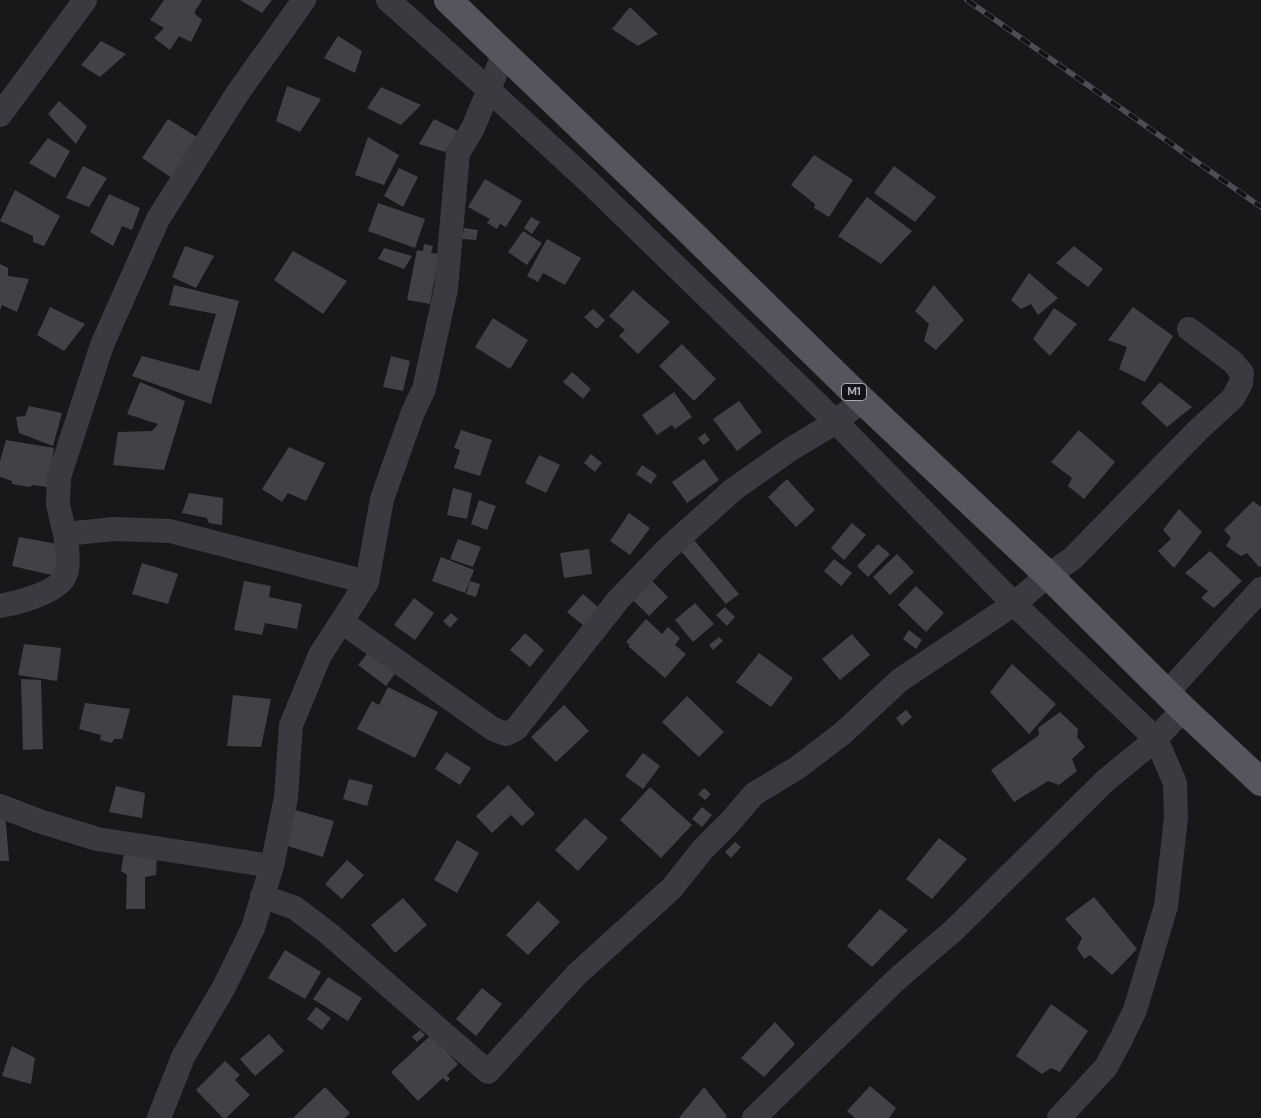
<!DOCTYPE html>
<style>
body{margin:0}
canvas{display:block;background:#181719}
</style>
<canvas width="1261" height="1118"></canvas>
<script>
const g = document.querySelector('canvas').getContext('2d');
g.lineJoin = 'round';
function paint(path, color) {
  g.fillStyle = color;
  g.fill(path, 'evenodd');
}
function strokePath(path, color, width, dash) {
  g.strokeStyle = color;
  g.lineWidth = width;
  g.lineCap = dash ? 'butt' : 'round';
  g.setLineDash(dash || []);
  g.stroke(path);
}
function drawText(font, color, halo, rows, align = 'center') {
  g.font = font + ' "DM Sans",sans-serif';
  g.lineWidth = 4;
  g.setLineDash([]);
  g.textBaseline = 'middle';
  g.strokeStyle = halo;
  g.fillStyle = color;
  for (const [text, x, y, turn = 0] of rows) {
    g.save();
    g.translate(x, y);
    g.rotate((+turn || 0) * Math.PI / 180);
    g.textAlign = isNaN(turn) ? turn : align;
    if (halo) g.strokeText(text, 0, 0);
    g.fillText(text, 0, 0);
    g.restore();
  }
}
paint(new Path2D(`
 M 164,0 L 202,0 L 194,13 L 202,20 L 191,42 L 179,36 L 170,50 L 154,38 L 164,28 L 150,20 Z
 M 240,0 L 272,0 L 262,13 Z
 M 630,7 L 658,34 L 638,46 L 612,29 Z
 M 338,36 L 362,51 L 355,73 L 324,58 Z
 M 101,41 L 126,54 L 100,77 L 81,65 Z
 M 287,86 L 321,99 L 300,132 L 276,121 Z
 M 381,87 L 421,105 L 401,125 L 367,108 Z
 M 59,101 L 87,126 L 76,144 L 48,114 Z
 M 168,119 L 197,137 L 172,178 L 142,158 Z
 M 434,119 L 458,131 L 445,152 L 419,144 Z
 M 368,137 L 399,155 L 384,185 L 355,175 Z
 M 48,138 L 70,151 L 55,178 L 29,163 Z
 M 814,155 L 853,180 L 829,217 L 814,208 L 815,204 L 791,185 Z
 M 83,166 L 107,178 L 89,207 L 66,198 Z
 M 894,166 L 936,197 L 915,222 L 874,193 Z
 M 399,168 L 418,177 L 403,207 L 384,196 Z
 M 485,179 L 522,201 L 506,227 L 500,224 L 497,229 L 487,223 L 490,219 L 468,207 Z
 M 15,190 L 60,216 L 44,246 L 33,242 L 33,236 L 0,221 Z
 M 109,194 L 140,208 L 132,230 L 122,226 L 113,246 L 90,232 Z
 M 867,197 L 912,231 L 881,264 L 838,236 Z
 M 378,203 L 425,219 L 415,248 L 368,231 Z
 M 531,217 L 540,222 L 532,234 L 524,228 Z
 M 464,228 L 478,230 L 476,240 L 462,239 Z
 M 523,231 L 542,243 L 527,265 L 508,252 Z
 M 547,239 L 581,258 L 565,285 L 543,273 L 538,282 L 527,276 Z
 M 424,244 L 433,246 L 431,253 L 439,254 L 430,304 L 407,300 L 417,250 L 423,251 Z
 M 185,246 L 214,256 L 196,288 L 172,277 Z
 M 1074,246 L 1103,269 L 1088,287 L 1056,263 Z
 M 384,248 L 412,256 L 404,269 L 378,259 Z
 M 293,251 L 347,281 L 323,314 L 274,280 Z
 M 0,264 L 8,268 L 8,276 L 29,279 L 17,312 L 2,305 L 0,310 Z
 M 1029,273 L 1058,298 L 1038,315 L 1031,304 L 1021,309 L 1011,300 Z
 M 174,285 L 239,301 L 211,404 L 132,376 L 142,356 L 199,371 L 216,314 L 169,305 Z
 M 934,285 L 964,320 L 936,350 L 924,341 L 929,324 L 915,311 Z
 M 633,290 L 670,322 L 638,354 L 619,336 L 625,330 L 609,316 Z
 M 50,307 L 85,324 L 64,351 L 37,335 Z
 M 1133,307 L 1173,336 L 1145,382 L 1119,369 L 1127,347 L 1108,340 Z
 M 1054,308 L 1077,324 L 1050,356 L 1033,339 Z
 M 593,309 L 605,320 L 597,329 L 584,317 Z
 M 493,318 L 528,340 L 510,369 L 475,347 Z
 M 682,344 L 716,379 L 694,401 L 659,366 Z
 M 391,356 L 410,361 L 403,391 L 383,387 Z
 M 572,372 L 591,389 L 583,399 L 563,382 Z
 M 140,382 L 185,401 L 164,470 L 113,465 L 118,432 L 152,431 L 158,424 L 127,414 Z
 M 1160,382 L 1192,407 L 1167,427 L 1141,403 Z
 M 674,392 L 692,417 L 675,429 L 672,425 L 657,435 L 642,415 Z
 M 739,401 L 762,432 L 737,451 L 713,419 Z
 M 29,406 L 62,413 L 53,446 L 19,433 L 16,417 L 25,416 Z
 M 461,430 L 492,440 L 480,476 L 454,468 L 460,450 L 454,448 Z
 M 1079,430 L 1115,462 L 1084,499 L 1068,486 L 1072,478 L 1051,462 Z
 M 705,433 L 710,440 L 703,445 L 698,438 Z
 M 6,440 L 54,448 L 48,487 L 33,485 L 29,487 L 12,484 L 12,481 L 0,477 L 0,461 Z
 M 289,447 L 325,463 L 306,501 L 288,493 L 282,502 L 262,489 Z
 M 591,454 L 602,463 L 595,472 L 584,463 Z
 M 539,455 L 560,465 L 546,493 L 525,483 Z
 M 704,459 L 719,480 L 687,503 L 672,482 Z
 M 642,465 L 657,475 L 651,484 L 636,474 Z
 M 787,479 L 815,510 L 796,527 L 768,497 Z
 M 453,488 L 472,493 L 467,519 L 447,515 Z
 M 189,493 L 223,498 L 222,525 L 209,523 L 207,518 L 182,513 Z
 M 479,500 L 496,506 L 487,530 L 471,524 Z
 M 1253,501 L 1261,507 L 1261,566 L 1259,567 L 1247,553 L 1241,556 L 1226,546 L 1231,538 L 1224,530 Z
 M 1179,509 L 1202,532 L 1174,568 L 1158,551 L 1171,539 L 1163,530 Z
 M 629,513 L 650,528 L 630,555 L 610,541 Z
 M 852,523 L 866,535 L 844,560 L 831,548 Z
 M 19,537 L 63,545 L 56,576 L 12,566 Z
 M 458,539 L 481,547 L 473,567 L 450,559 Z
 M 694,540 L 739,594 L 726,604 L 681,551 Z
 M 878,544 L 890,554 L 868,577 L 857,566 Z
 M 589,549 L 592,574 L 564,578 L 560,553 Z
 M 1210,551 L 1242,581 L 1214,608 L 1201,598 L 1208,591 L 1185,573 Z
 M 897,554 L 914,572 L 890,595 L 873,577 Z
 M 441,557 L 474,570 L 465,593 L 432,581 Z
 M 834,559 L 852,573 L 841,586 L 824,571 Z
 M 142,563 L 178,574 L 168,604 L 132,594 Z
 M 651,580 L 668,597 L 649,616 L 632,599 Z
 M 244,581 L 271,586 L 269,597 L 302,604 L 297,629 L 265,623 L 262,635 L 234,630 Z
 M 470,581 L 480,584 L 476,597 L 466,594 Z
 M 916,586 L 944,613 L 926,632 L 898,605 Z
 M 583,594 L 599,608 L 584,626 L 567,612 Z
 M 414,598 L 434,613 L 415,640 L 394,625 Z
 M 695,603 L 714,624 L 693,642 L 675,620 Z
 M 725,607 L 735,617 L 727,626 L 716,615 Z
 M 451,613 L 458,619 L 450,628 L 443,621 Z
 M 646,619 L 662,634 L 668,627 L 680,638 L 675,645 L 686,654 L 665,678 L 628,646 L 630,645 L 626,642 Z
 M 909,630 L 922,640 L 916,649 L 903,639 Z
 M 525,633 L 544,650 L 530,667 L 510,650 Z
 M 852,634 L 870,655 L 840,680 L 822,659 Z
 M 719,637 L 723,641 L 713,650 L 709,645 Z
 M 24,644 L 61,648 L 57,681 L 18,675 Z
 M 372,648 L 399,668 L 386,686 L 358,665 Z
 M 759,653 L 793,678 L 771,707 L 736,682 Z
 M 1012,664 L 1056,704 L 1029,734 L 990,692 Z
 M 21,679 L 41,680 L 43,749 L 23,750 Z
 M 388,687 L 438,712 L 415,758 L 357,729 L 372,701 L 379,705 Z
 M 233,695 L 271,699 L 261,747 L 227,746 Z
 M 687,696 L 724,732 L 699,757 L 662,722 Z
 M 85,703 L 130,709 L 122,739 L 114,739 L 112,743 L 100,740 L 101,735 L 79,729 Z
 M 564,705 L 589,731 L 556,762 L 531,737 Z
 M 906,710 L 912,717 L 902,726 L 896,718 Z
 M 1060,712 L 1078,729 L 1077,737 L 1085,747 L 1072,759 L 1077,771 L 1059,785 L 1048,781 L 1014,802 L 991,770 L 1039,735 L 1038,728 Z
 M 446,752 L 471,768 L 460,785 L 435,769 Z
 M 643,753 L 660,766 L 643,789 L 625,776 Z
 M 349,779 L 373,785 L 367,806 L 343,799 Z
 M 508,785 L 535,814 L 522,826 L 511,815 L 492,833 L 476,816 Z
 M 116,786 L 145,793 L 142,818 L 109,812 Z
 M 650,787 L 692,825 L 661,858 L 620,820 Z
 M 704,788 L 711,794 L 705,800 L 698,794 Z
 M 702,807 L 712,815 L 702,827 L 692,819 Z
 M 292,809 L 334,821 L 323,857 L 281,844 Z
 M 5,812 L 9,861 L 0,861 L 0,813 Z
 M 585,818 L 608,838 L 578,871 L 555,850 Z
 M 939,838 L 967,859 L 932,899 L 906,879 Z
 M 457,840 L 479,853 L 457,893 L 434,880 Z
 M 735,842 L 741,847 L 731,858 L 725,852 Z
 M 124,853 L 157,854 L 156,875 L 145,877 L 145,909 L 126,909 L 127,875 L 121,871 Z
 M 347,860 L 364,875 L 342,899 L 325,884 Z
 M 1094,897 L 1137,949 L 1112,975 L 1090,955 L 1084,959 L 1077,948 L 1082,938 L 1065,919 Z
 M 403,898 L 427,925 L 395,953 L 371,925 Z
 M 538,901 L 560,922 L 528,955 L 506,935 Z
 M 880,909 L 908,930 L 872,967 L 847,946 Z
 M 285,950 L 321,972 L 305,999 L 268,978 Z
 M 328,977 L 362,998 L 348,1021 L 313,999 Z
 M 482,988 L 502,1004 L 476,1036 L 456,1019 Z
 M 1051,1004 L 1088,1031 L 1060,1072 L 1051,1068 L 1042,1074 L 1016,1056 Z
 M 316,1007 L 331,1018 L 322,1030 L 307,1019 Z
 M 775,1022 L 795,1044 L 764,1077 L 741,1058 Z
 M 420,1030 L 425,1035 L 417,1042 L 412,1037 Z
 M 269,1034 L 284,1051 L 255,1076 L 240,1059 Z
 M 431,1035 L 458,1064 L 447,1075 L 450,1079 L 447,1082 L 443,1078 L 418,1101 L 391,1072 Z
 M 12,1046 L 35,1058 L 31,1084 L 2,1076 Z
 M 225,1061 L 240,1075 L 235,1080 L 250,1095 L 226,1118 L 223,1118 L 196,1090 Z
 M 870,1086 L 896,1108 L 889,1118 L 855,1118 L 847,1111 Z
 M 325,1087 L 350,1113 L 345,1118 L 293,1118 Z
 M 704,1087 L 727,1116 L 725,1118 L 679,1118 Z`), '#424146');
strokePath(new Path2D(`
 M 304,0 L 237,94 L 158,219 L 102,345 L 59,477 L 58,505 L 65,534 L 114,529 L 170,531 L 367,582
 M 388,0 L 488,89 L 588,181 L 836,422 L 1014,604 L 1156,739 L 1175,783 L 1176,818 L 1166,906 L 1135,1010 L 1121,1039 L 1106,1067 L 1059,1118
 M 0,115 L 85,0
 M 0,606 C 17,603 57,593 65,576 C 70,566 67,545 65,534
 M 342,622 L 493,729 L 506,734 L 516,729 L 618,600 L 666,550 L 734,489 L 791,449 L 836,422 L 862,400
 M 1167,693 L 1261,589
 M 0,806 L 39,821 L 97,839 L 272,866
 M 262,896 L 295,908 L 328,933 L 488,1072 L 576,975 L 672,888 L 703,849 L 730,822 L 754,794 L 797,768 L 843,733 L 900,680 L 1014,604 L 1048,575 L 1072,559 L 1199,429 L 1233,398 L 1241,383 L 1242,373 L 1233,362 L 1189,329
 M 159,1118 L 183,1057 L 224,987 L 253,928 L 272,866 L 286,797 L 291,725 L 320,655 L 367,582 L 382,499 L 413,412 L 424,389 L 446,289 L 458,153 L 473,128 L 504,53
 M 754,1118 L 897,979 L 954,930 L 1105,781 L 1156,739 L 1183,709`), '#3a3a40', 24);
strokePath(new Path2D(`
 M 448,0 L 684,226 L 862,400 L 1048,575 L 1183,709 L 1261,782`), '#54555d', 28);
const rail = new Path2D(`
 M 967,0 L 1261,207`);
strokePath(rail, '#4d4e55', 5.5);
strokePath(rail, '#131214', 4, [11]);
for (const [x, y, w] of [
 [854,392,25]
]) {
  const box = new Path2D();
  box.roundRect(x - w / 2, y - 8.5, w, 17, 4);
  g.fillStyle = '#131214';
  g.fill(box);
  strokePath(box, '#aaacb9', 1);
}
drawText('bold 11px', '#aaacb9', null, [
 ["M1",854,392]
]);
</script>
